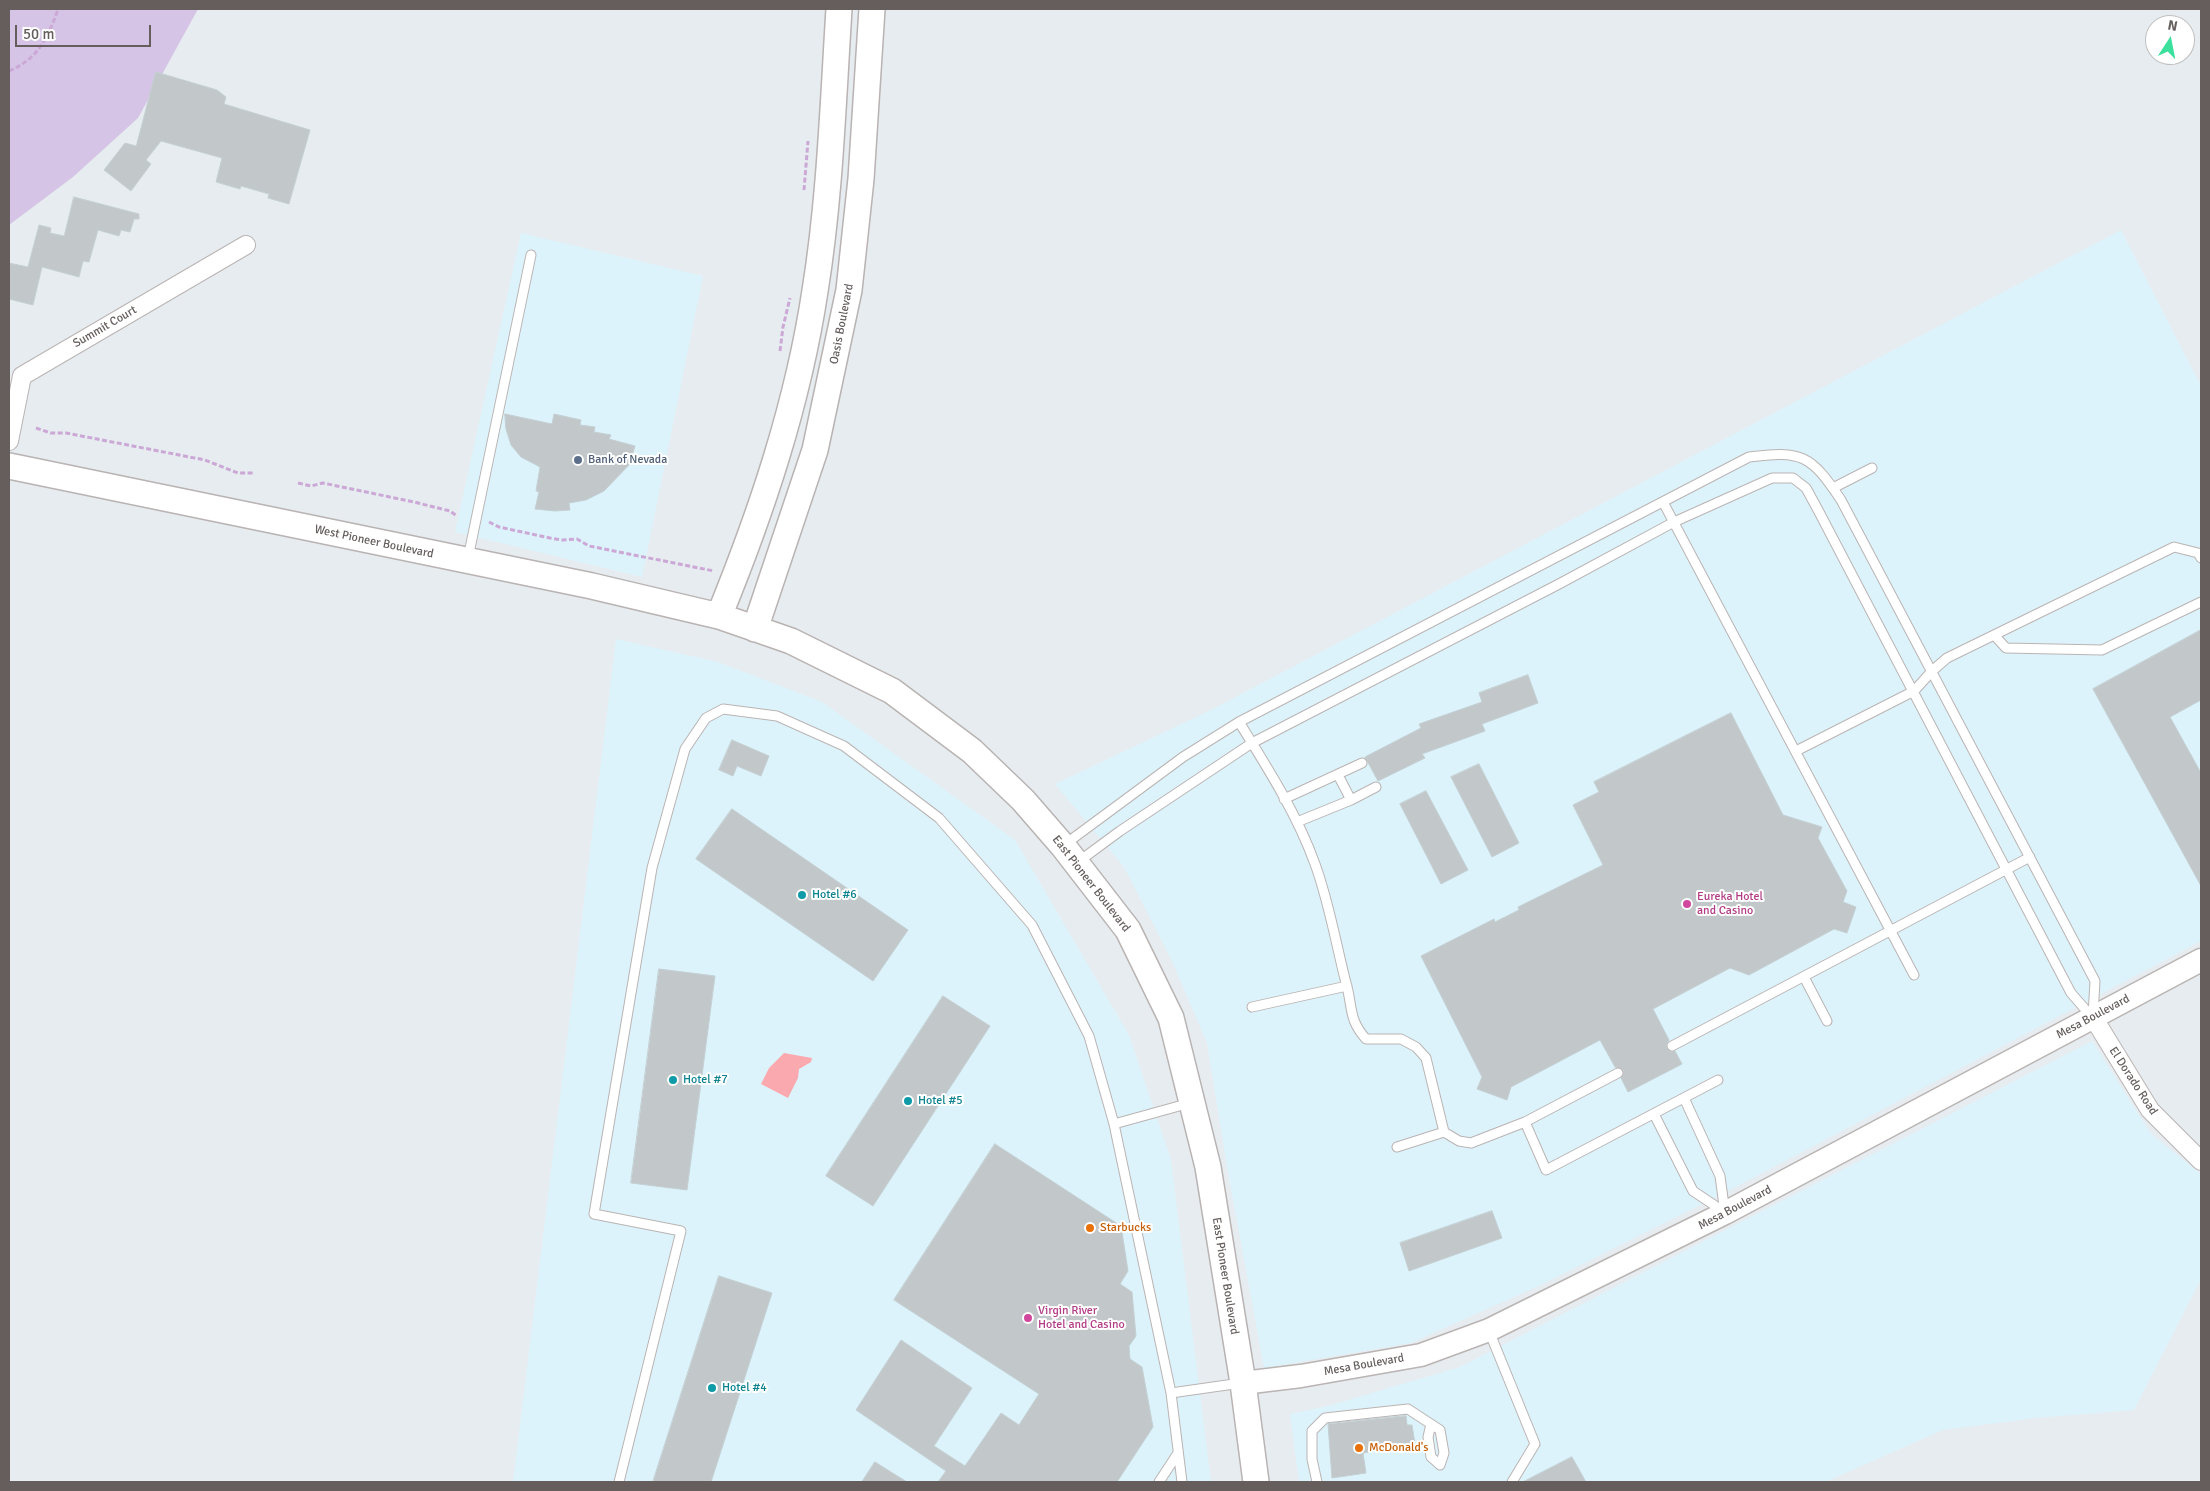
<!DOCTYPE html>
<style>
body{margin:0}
#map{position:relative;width:2210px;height:1491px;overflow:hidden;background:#e6ecef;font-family:Signika,sans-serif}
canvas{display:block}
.frame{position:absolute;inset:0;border:10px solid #655e5d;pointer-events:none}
.north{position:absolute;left:2145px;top:15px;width:50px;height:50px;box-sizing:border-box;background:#fff;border:1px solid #c1bfbe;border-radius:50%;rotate:11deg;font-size:14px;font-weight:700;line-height:20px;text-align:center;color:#655e5d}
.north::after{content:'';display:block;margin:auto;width:18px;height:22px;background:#3be09d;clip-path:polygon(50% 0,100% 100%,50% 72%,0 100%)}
.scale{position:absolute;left:15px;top:25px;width:136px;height:22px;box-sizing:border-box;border:2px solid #655e5d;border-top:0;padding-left:6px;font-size:15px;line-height:18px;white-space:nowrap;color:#655e5d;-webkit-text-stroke:4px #fff;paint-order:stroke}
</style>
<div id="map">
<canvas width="2210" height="1491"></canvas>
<div class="frame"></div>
<div class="north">N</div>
<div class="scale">50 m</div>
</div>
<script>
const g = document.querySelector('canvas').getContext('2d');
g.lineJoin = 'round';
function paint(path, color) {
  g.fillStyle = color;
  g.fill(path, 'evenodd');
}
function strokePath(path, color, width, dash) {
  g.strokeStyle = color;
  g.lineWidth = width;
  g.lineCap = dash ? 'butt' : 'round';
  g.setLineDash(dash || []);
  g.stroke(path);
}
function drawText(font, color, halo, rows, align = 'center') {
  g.font = font + ' Signika,sans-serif';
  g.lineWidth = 4;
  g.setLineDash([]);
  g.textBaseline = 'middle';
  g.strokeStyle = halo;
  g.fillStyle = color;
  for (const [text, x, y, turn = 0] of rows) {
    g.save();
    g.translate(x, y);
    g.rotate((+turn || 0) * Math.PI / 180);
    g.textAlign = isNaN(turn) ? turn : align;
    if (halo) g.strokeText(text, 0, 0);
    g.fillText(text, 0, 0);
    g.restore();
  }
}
paint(new Path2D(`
 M 2121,230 L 2201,386 L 2201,941 L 1736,1187 L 1541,1285 L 1411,1343 L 1264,1368 L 1228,1173 L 1207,1043 L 1171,959 L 1124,867 L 1055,784 L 1209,711 Z
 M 521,233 L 703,276 L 642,577 L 455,532 Z
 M 616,639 L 718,662 L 822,702 L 1015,840 L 1129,1035 L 1171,1160 L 1211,1482 L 513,1482 Z
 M 2092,1041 L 2151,1134 L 2201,1174 L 2201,1279 L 2134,1410 L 2035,1418 L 1943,1430 L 1825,1482 L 1299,1482 L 1290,1414 L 1328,1406 L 1460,1367 Z`), '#ddf3fc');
paint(new Path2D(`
 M 9,9 L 198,9 L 138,118 L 73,177 L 9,225 Z`), '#d5c4e5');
paint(new Path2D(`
 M 784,1053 L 812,1058 L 811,1062 L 799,1069 L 798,1078 L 788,1098 L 761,1084 L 769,1068 Z`), '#faaaae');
const building = new Path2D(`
 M 156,72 L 217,90 L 226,97 L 224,104 L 310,130 L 289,204 L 268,198 L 269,194 L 241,186 L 240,189 L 216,182 L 222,158 L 161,141 L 146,160 L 151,164 L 131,191 L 104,170 L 125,143 L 136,146 Z
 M 74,197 L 139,214 L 139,219 L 134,219 L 130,232 L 121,230 L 119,236 L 98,230 L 89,262 L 83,261 L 79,277 L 42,267 L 33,305 L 9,299 L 9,263 L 28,267 L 39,225 L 51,228 L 50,233 L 64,236 Z
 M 505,414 L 552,424 L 554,414 L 581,420 L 580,425 L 595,427 L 594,432 L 611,435 L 609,439 L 635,446 L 629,465 L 604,491 L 586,500 L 569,503 L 570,510 L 555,511 L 535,509 L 539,492 L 536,491 L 540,467 L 521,457 L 511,445 L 506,429 Z
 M 2201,630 L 2201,700 L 2170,717 L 2201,773 L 2201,886 L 2093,689 Z
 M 1528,675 L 1538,703 L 1482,724 L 1485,731 L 1422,754 L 1425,758 L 1378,781 L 1365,757 L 1421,728 L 1419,724 L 1482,702 L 1479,693 Z
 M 1731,713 L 1783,815 L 1822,827 L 1818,838 L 1847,891 L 1843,902 L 1856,907 L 1847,933 L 1834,929 L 1749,975 L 1730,968 L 1653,1009 L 1669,1040 L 1666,1045 L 1667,1049 L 1671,1052 L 1675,1051 L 1682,1064 L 1628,1092 L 1621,1078 L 1624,1074 L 1623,1070 L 1615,1067 L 1600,1040 L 1511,1087 L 1507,1100 L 1477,1089 L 1482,1077 L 1421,956 L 1494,919 L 1495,922 L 1519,910 L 1518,907 L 1603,865 L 1573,805 L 1599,792 L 1594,782 Z
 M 732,740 L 769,756 L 761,776 L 737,766 L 733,776 L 719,770 Z
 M 1479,764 L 1519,843 L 1492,857 L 1451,777 Z
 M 1426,791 L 1468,870 L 1441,884 L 1400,804 Z
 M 732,809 L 908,930 L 873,981 L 696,859 Z
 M 659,969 L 715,976 L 687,1190 L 631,1183 Z
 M 943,996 L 990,1026 L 873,1206 L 826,1176 Z
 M 995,1144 L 1121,1226 L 1128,1271 L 1120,1284 L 1132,1292 L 1136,1336 L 1129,1346 L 1130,1359 L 1142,1367 L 1153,1427 L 1117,1482 L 938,1482 L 946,1471 L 856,1410 L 901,1340 L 972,1388 L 934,1446 L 965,1466 L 1001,1413 L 1019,1425 L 1039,1394 L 894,1300 Z
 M 1492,1211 L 1502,1238 L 1409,1271 L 1400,1243 Z
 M 719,1276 L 772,1293 L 711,1482 L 653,1482 Z
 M 1406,1416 L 1407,1425 L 1412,1425 L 1415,1444 L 1363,1453 L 1366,1473 L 1332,1478 L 1328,1424 Z
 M 1572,1457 L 1586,1482 L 1523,1482 Z
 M 875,1462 L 907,1482 L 862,1482 Z`);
paint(building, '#c2c8ca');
strokePath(building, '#c4d0d3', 1);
const service = new Path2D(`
 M 1833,488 L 1872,468
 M 1663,502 L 1914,975
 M 468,558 L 531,255
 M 1994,635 L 2006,648 L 2102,650 L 2201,602
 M 1239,722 C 1267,767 1297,814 1315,864 C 1329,902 1336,944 1346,983 C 1353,1007 1348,1019 1366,1039 L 1401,1039 L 1416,1047 L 1426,1058 L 1444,1132
 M 1796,751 L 1914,691 L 1932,671 L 1947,658 L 2174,547 L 2198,553 L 2201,558
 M 1338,775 L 1351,800
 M 1284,799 L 1362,763
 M 1297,822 L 1351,800 L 1376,787
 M 1064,845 L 1183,757 L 1239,722 L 1749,457 C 1802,450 1811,455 1841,500 L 2095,981 L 2093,1015
 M 1078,862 L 1120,831 L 1252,743 L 1559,584 L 1674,522 L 1772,478 L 1793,478 L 1806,488 L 1818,510 L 2071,993 L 2092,1017
 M 1804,977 L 1827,1021
 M 1252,1007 L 1347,986
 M 1672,1046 L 2030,857
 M 1684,1098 L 1720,1176 L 1725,1213
 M 1190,1103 L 1114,1124 L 1171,1393 L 1241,1383
 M 1654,1114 L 1693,1191 L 1723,1211
 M 1525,1122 L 1546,1170 L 1718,1080
 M 1397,1147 L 1444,1132 L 1459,1141 L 1471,1143 L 1525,1122 L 1618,1073
 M 1489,1331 L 1535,1444 L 1512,1482
 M 1171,1393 L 1182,1482
 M 619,1482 L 681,1231 L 594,1214 L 652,868 L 685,749 L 706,718 L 723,709 L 777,716 L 844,746 L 939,818 L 1032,925 L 1089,1036 L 1114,1124
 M 1159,1482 L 1178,1453
 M 1317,1482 L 1312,1459 L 1312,1431 L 1325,1418 L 1408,1409 L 1440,1430 L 1444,1453 L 1440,1465 L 1431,1457 L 1428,1437 L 1431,1424`);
const minor = new Path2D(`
 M 9,441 L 22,376 L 246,245
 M 2093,1017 L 2150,1110 L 2201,1161`);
const tertiary = new Path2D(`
 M 1243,1383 L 1301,1376 L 1421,1355 L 1489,1330 L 1725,1213 L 2201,960`);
const secondary = new Path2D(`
 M 9,466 L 592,586 L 719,616 L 791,641 L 892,691 L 972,751 L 1023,800 L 1063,846 L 1128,930 L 1171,1018 L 1208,1167 L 1243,1383 L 1256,1482
 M 719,616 C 762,511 798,403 815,291 C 830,198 833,103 839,9
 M 755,629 L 815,450 L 849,290 L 861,179 L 872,9`);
strokePath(service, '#bab4b3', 11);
strokePath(minor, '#bab4b3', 20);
strokePath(tertiary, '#bab4b3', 25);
strokePath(secondary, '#b9b3b2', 28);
strokePath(new Path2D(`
 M 9,71 C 38,59 48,38 58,9
 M 804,190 L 808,141
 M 780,351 L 783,327 L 790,298
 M 36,428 L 51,433 L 66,433 L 205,460 L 238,473 L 255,473
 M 298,483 L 311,486 L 323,483 L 414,502 L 450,511 L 457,516
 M 489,522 L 499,527 L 550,538 L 562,540 L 577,539 L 589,546 L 714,571`), '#cba8d6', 3, [5, 2.5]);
strokePath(service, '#fff', 9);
strokePath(minor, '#fff', 18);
strokePath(tertiary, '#fff', 22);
strokePath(secondary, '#fff', 25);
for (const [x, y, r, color] of [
 [578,460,5,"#5c6f8a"],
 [802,895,5,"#0f9aa8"],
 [1687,904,5,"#d1479c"],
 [673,1080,5,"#0f9aa8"],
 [908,1101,5,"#0f9aa8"],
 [1090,1228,5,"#e8710a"],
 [1028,1318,5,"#d1479c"],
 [712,1388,5,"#0f9aa8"],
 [1359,1448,5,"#e8710a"]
]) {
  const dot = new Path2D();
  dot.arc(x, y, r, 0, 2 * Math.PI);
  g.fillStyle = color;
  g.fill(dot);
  strokePath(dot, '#fff', 2);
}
drawText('12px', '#655e5d', '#fff', [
 ["Oasis Boulevard",842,324,-79],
 ["Summit Court",105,327,-30],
 ["West Pioneer Boulevard",374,542,12],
 ["East Pioneer Boulevard",1091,884,52],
 ["Mesa Boulevard",2093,1017,-28],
 ["El Dorado Road",2133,1081,57],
 ["Mesa Boulevard",1735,1208,-28],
 ["East Pioneer Boulevard",1225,1276,81],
 ["Mesa Boulevard",1364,1365,-10]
]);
drawText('12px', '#4e5e75', '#fff', [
 ["Bank of Nevada",588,460]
], 'left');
drawText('12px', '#0d838f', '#fff', [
 ["Hotel #6",812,895],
 ["Hotel #7",683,1080],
 ["Hotel #5",918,1101],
 ["Hotel #4",722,1388]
], 'left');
drawText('12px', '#b23c85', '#fff', [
 ["Eureka Hotel",1697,897],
 ["and Casino",1697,911],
 ["Virgin River",1038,1311],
 ["Hotel and Casino",1038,1325]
], 'left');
drawText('12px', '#c56008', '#fff', [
 ["Starbucks",1100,1228],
 ["McDonald's",1369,1448]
], 'left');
</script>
